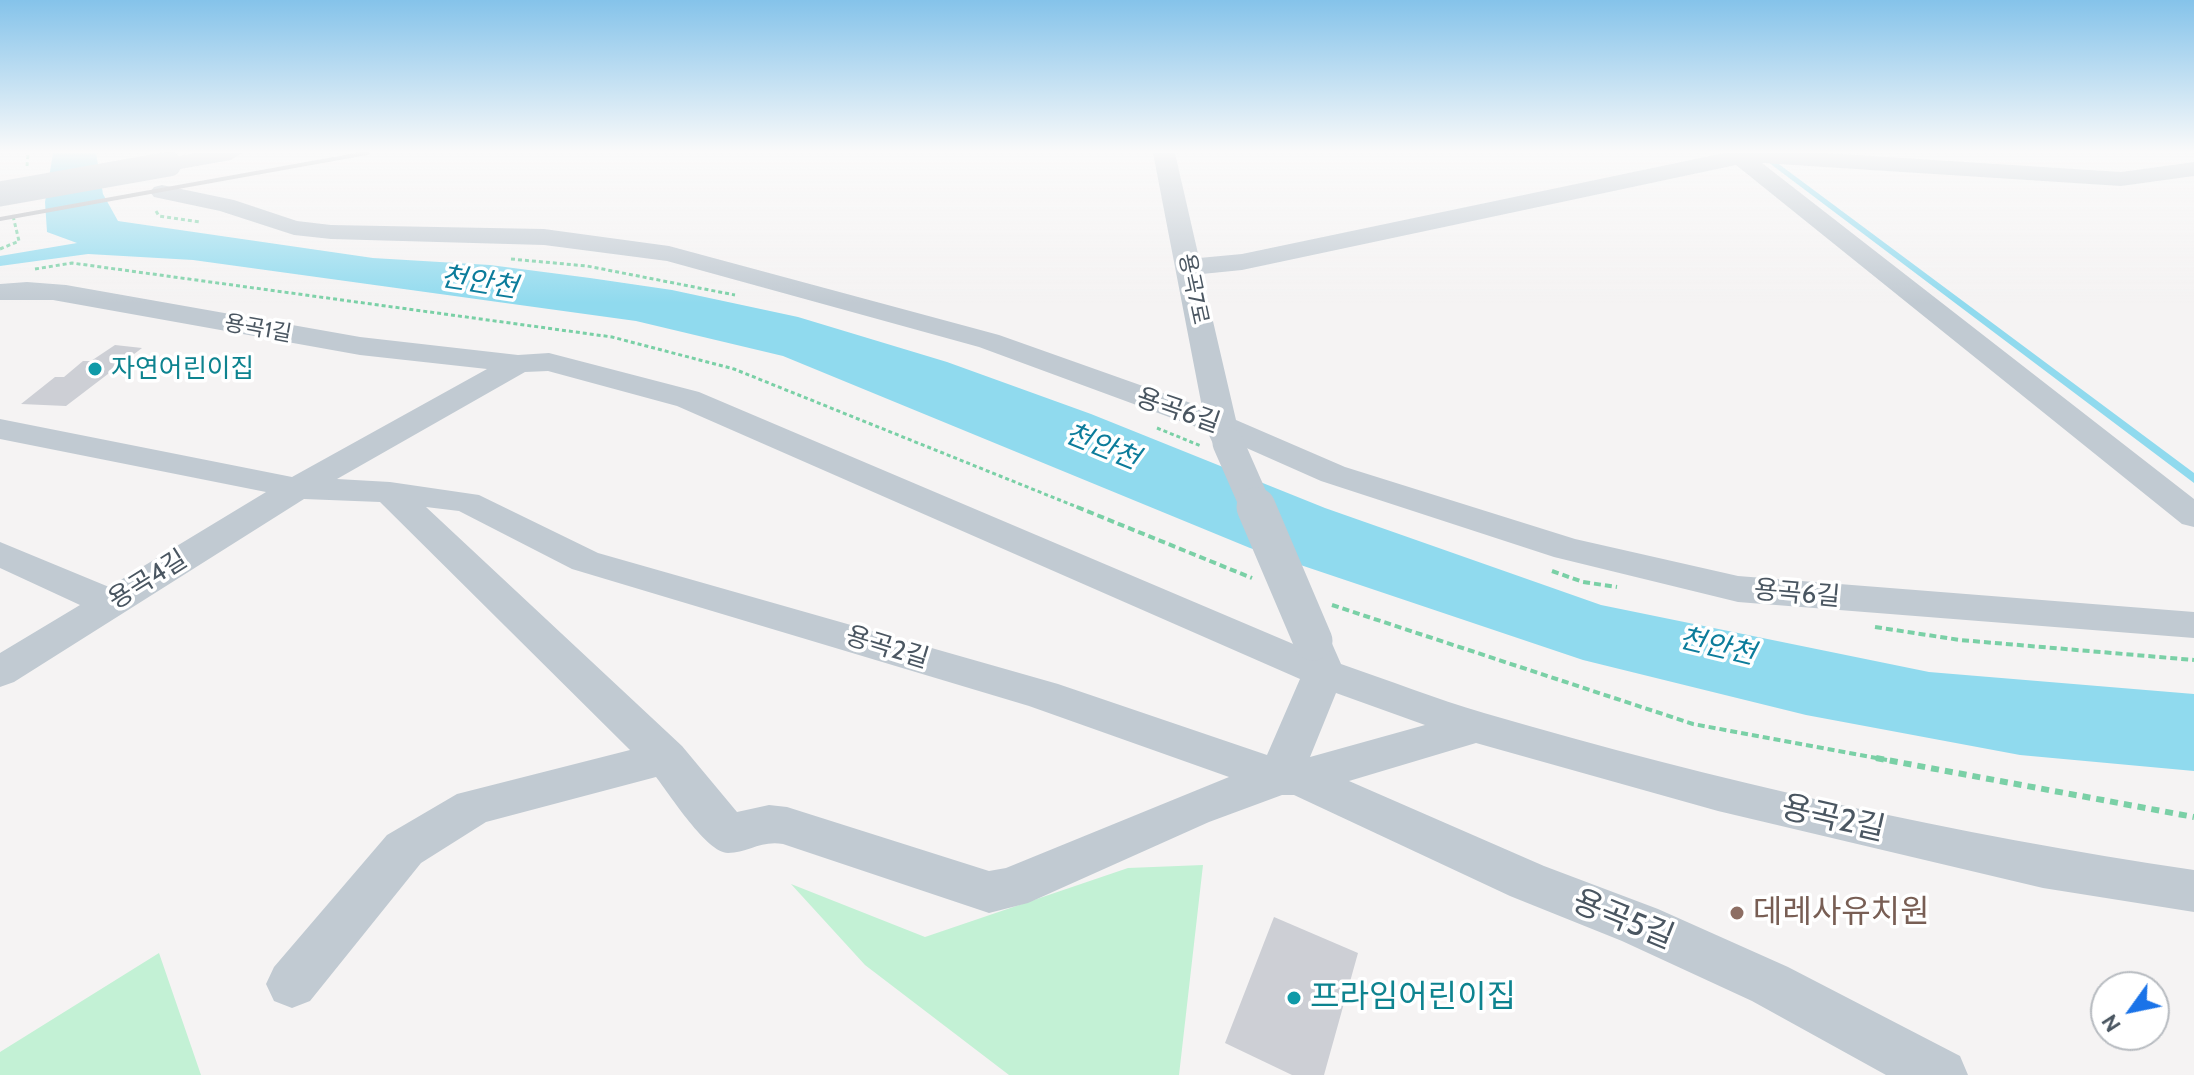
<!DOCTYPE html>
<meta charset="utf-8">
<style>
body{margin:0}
#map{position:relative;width:2194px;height:1075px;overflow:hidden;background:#f5f3f3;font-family:Cabin,sans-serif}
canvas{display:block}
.north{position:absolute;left:2090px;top:971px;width:80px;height:80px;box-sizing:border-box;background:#fff;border:2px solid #b7bbc0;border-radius:50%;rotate:237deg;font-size:22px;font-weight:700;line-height:32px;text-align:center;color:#4a5661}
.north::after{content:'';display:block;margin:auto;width:28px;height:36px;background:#1a73e8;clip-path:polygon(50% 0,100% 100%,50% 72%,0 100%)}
</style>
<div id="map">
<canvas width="2194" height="1075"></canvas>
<div class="north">N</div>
</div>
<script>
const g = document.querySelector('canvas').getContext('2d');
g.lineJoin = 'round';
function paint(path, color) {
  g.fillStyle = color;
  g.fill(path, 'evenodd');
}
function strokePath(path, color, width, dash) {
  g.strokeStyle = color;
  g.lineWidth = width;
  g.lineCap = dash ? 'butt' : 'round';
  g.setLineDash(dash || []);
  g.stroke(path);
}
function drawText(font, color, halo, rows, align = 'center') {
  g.font = font + ' Cabin,"Noto Sans KR",sans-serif';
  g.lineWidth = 7;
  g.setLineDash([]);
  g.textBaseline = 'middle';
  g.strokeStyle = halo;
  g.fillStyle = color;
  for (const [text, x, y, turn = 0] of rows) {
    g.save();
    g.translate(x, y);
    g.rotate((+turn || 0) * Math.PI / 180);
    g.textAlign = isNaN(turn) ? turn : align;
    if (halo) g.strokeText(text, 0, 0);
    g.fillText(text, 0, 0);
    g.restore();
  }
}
paint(new Path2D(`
 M 1203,865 L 1179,1075 L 1009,1075 L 865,965 L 791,884 L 925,937 L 1128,868 Z
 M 159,953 L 201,1075 L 0,1075 L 0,1052 Z`), '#c3f1d5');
paint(new Path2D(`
 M 53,153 L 96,153 L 103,194 L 118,221 L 373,258 L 490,265 L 590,278 L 672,290 L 798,317 L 947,362 L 1091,414 L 1325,508 L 1601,605 L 1929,672 L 2194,694 L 2194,771 L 2020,755 L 1806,715 L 1583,660 L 1250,548 L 783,356 L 636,321 L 193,260 L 88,254 L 0,266 L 0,256 L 77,243 L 47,232 L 45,202 Z
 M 1756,153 L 1764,153 L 2194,473 L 2194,483 Z`), '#90daee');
paint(new Path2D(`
 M 115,345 L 142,348 L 66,406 L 21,404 L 55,377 L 64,377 L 83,361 L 91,361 Z
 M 1274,917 L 1358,953 L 1324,1075 L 1292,1075 L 1225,1043 Z`), '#cdcfd5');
strokePath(new Path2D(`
 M 27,166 L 28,153
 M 156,211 L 159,216 L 200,222
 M 0,249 L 19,241 L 13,216
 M 511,259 L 587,266 L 735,295
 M 35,269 L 72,263 L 612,337 L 734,369 L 1082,509
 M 1157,428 L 1201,446`), '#7ad0a6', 3, [4, 3]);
strokePath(new Path2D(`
 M 1077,507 L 1252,578
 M 1552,571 L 1583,582 L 1617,587
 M 1332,605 L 1693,724 L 1887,760
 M 1875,627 L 1960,640 L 2194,660`), '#7ad0a6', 4, [7, 4]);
strokePath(new Path2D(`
 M 1876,758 L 2194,817`), '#7ad0a6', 6, [8, 6]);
paint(new Path2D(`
 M 195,153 L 242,153 L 231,160 L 169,171 L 158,164 L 161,159 Z
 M 1153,153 L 1175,153 L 1199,258 L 1242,254 L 1724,153 L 1826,153 L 2121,172 L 2194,162 L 2194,176 L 2121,186 L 1762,163 L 2194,499 L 2194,527 L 2182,524 L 1736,165 L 1242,270 L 1202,274 L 1236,420 L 1345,467 L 1575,539 L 1738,576 L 2194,612 L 2194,638 L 1738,602 L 1554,557 L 1321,481 L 1242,446 L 1228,453 L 1216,450 L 1207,431 L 979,347 L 667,261 L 544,245 L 331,239 L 294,235 L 220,211 L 154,197 L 150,192 L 154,187 L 162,185 L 234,200 L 297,221 L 331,225 L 544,229 L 669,246 L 999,335 L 1202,407 Z
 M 27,282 L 66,285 L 360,337 L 518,355 L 549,353 L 699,392 L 1298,646 L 1302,639 L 1316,635 L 1330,639 L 1341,664 C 1388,680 1436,699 1484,713 C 1716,781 1955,835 2194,870 L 2194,912 L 2043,888 L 1718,811 L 1476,743 L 1349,781 L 1544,866 L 1658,909 L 1788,967 L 1960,1056 L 1968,1075 L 1886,1075 L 1752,1001 L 1622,941 L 1510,896 L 1294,795 L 1282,795 L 1209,822 L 1028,903 L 989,913 L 783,844 C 761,840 747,853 728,853 C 707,853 670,795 656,777 L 486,822 L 421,863 L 310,1001 L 292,1008 L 274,1001 L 266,984 L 274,967 L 387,835 L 457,794 L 630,750 L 380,502 L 304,499 L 14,682 L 0,687 L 0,653 L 80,605 L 0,568 L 0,542 L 109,587 L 266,492 L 0,439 L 0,419 L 292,477 L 487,369 L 360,355 L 53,300 L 0,300 L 0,284 ZM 548,371 L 677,406 L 1300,679 L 1267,755 L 1058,684 L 598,553 L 479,495 L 390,482 L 337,479 L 525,372 ZM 426,507 L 459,511 L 572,569 L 1029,706 L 1229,777 L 1006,868 L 989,871 L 787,807 L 769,805 L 737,812 L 682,746 ZM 1336,693 L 1425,725 L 1310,757 Z`), '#c1cad2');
strokePath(new Path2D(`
 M 0,219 L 367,153`), '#b5b8bd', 4);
strokePath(new Path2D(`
 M 0,194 L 169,164`), '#c1cad2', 25);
strokePath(new Path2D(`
 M 1228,443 L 1257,509`), '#c1cad2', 31);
strokePath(new Path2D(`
 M 1256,507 L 1313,641`), '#c1cad2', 39);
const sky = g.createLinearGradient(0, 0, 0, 303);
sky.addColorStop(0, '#85c3ea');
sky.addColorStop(0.5, '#fafafa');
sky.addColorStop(1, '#fafafa00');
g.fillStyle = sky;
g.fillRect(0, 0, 2194, 303);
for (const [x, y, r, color] of [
 [95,369,8,"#0f9aa8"],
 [1737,913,8,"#8d6e63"],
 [1294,998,8,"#0f9aa8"]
]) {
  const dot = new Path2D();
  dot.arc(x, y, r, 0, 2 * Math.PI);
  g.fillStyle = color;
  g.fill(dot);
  strokePath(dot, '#fff', 3);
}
drawText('22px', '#4a5661', '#fff', [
 ["용곡7로",1193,289,78],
 ["용곡1길",258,329,10]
]);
drawText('26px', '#0d838f', '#fff', [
 ["자연어린이집",111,369]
], 'left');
drawText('26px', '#4a5661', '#fff', [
 ["용곡6길",1178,411,19],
 ["용곡4길",148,580,-32],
 ["용곡6길",1797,594,5],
 ["용곡2길",887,648,17]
]);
drawText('italic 28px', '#0c7c9b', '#fff', [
 ["천안천",479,283,9],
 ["천안천",1102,447,22],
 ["천안천",1717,647,13]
]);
drawText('32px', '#4a5661', '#fff', [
 ["용곡2길",1833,819,13],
 ["용곡5길",1623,920,22]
]);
drawText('32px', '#785e54', '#fff', [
 ["데레사유치원",1753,913]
], 'left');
drawText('32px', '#0d838f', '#fff', [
 ["프라임어린이집",1310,998]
], 'left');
</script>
